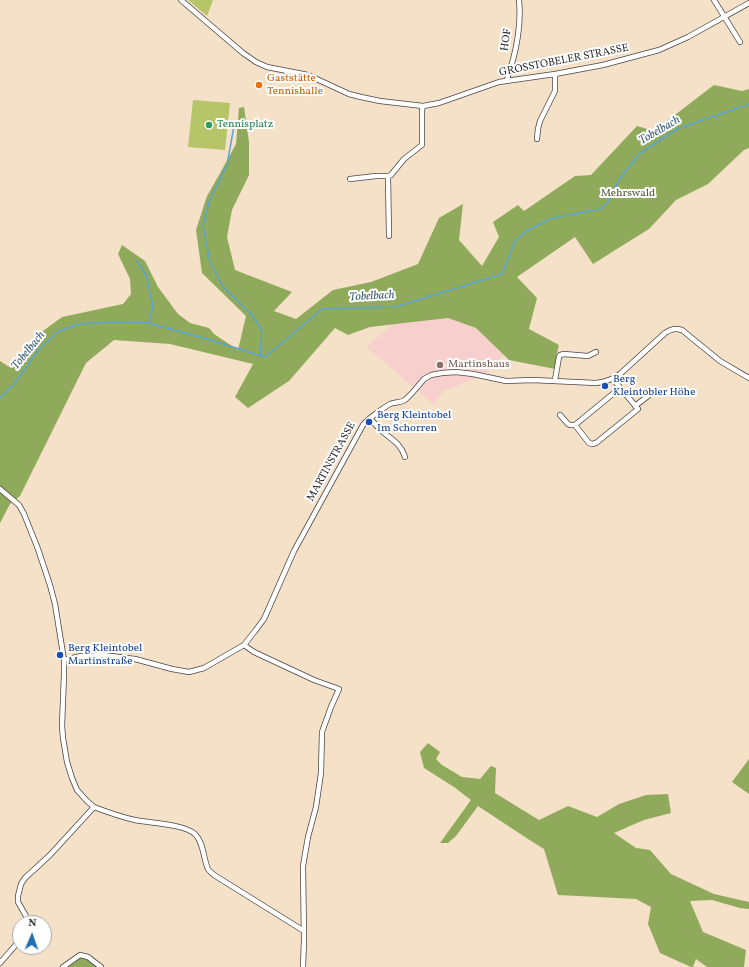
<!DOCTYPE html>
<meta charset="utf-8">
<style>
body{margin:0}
#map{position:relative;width:749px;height:967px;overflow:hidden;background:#f5e1c8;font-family:Vollkorn,serif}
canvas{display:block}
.north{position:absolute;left:12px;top:915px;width:40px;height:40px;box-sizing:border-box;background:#fff;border:1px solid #aaa;border-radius:50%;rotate:2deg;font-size:11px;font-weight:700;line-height:16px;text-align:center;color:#2b2b2b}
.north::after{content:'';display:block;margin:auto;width:14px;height:18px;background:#1f6fb2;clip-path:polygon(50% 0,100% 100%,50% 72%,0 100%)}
</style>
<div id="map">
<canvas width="749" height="967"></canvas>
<div class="north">N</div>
</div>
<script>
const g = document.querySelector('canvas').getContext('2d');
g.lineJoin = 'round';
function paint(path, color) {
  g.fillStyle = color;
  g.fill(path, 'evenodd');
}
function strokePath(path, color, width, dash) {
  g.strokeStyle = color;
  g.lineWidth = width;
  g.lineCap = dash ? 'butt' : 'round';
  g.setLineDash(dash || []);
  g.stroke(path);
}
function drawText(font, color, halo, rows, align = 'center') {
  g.font = font + ' Vollkorn,serif';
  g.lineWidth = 4;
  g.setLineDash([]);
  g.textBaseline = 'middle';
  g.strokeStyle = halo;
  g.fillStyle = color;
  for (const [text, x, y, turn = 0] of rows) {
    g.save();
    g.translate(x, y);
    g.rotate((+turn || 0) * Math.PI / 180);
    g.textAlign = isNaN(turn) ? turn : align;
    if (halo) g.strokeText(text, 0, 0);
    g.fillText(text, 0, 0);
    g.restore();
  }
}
paint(new Path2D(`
 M 448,318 L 476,328 L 504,355 L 484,375 L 444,391 L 433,404 L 366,347 L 392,325 Z`), '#f7d0ce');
paint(new Path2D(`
 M 188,0 L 213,0 L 207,16 Z
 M 193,100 L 230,103 L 225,150 L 188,147 Z`), '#b6c567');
paint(new Path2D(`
 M 714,85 L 742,91 L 749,89 L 749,148 L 744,150 L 708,184 L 676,200 L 649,229 L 593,264 L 575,237 L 517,277 L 537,298 L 529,329 L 559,345 L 557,353 L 555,369 L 509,360 L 476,328 L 448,318 L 370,327 L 348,335 L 335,328 L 289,381 L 248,408 L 235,397 L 253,364 L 170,344 L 114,340 L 86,363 L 20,496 L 10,504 L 0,523 L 0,361 L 11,368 L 36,336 L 62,317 L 123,304 L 131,294 L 130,279 L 118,254 L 122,245 L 145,261 L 158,287 L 178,314 L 190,323 L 209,328 L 214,334 L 238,350 L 246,316 L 202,273 L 196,230 L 207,196 L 219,175 L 236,144 L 239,108 L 244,107 L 249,142 L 249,175 L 232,210 L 227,237 L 235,270 L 292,292 L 274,311 L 296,319 L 333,290 L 371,282 L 418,264 L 439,218 L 463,204 L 459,240 L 482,266 L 499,237 L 493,222 L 518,205 L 524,211 L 575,176 L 591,175 L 637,126 L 654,131 Z
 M 428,743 L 440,752 L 436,759 L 442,765 L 462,777 L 480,779 L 491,766 L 496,768 L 495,793 L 539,820 L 568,806 L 597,817 L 619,804 L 646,795 L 668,794 L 671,813 L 644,820 L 614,833 L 636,848 L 650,850 L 671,874 L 714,894 L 749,902 L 749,909 L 740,908 L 712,900 L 690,901 L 703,932 L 746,950 L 744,967 L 707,967 L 696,959 L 693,967 L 691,967 L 660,953 L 648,924 L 651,907 L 636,899 L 558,895 L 544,849 L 528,839 L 478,806 L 456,836 L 448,843 L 440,843 L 471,800 L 454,787 L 424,768 L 420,752 Z
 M 749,759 L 749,794 L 732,782 Z
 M 80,955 L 88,957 L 101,967 L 63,967 Z`), '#90aa5c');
strokePath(new Path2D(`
 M 234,126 L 227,165 L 209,202 L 203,226 L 210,262 L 223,287 L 251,314 L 262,330 L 260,356
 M 137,261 L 146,275 L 153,306 L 149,323
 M 0,398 L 14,384 L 40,348 L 59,331 L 78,324 L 112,322 L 149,323 L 207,339 L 265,357 L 296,331 L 322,309 L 395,307 L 502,274 L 515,241 L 526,231 L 552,218 L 601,209 L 612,197 L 618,181 L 639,154 L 677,129 L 749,104`), '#5ba3d2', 1.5);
const street = new Path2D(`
 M 181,0 L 243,53 L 256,62 L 267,67 L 308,75 L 349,94 L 361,97 L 380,101 L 423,106 L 439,103 L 499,82 L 555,74 L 603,65 L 659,50 L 688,37 L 749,3
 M 714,0 L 740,42
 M 507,81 C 508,74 511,67 513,60 C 518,41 521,20 519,0
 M 537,139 L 538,129 L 540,121 L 555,91 L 555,74
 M 388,176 L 389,236
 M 350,179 L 376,176 L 388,176 L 391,175 L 404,159 L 422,145 L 422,110 L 423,106
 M 613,379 L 638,409 L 596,443 L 592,444 L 589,443 L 575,425 L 620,388
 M 555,380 L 559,357 L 560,355 L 564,354 L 588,356 L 596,352
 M 635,406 L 648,396
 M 560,415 L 568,424 L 570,425 L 575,425
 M 370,418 C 373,421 375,425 379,428 C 389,439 400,441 405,457
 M 0,489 L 19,505 L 24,514 L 38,549 L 50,585 L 55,604 L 64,660 L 64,674 L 62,726 L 63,738 L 67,762 L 72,778 L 77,790 L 87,801 L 94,807 L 50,855 L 25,878 L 21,884 L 18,896 L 18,902 L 26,916 L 28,923
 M 244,645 L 254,652 L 314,680 L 339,689 L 331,707 L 322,732 L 321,773 L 316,807 L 308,837 L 303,866 L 304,940 L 303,967
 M 64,660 L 81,656 L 103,655 L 135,659 L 172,669 L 189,672 L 204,668 L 244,645 L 255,631 L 264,619 L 294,551 L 363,425 C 368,419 383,408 390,404 C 395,402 400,403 405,400 C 412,394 418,386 424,379 L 431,375 L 442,373 L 456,372 L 473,374 L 506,381 L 532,380 L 596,383 C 606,382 612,380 620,374 L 665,333 C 671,329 675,328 682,330 L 720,361 L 749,378
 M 94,807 C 107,812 121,817 135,820 C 150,823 184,824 195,834 C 204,843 203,858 208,869 C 209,871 212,873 214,875 L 304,931
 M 0,963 L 20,940
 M 63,967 L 80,955 L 88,957 L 101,967`);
strokePath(street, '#494643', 6);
strokePath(street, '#fff', 4.5);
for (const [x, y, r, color] of [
 [259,85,4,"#e8710a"],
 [209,125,4,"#2e9e5b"],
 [440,365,4,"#8d6e63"],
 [605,386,4,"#1a4fb4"],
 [369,422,4,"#1a4fb4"],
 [60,655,4,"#1a4fb4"]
]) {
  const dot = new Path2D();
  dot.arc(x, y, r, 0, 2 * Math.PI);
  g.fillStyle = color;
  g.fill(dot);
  strokePath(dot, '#fff', 1.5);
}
drawText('11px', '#2b2b2b', '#fff', [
 ["HOF",507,40,-81],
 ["GROSSTOBELER STRASSE",564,61,-11],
 ["MARTINSTRASSE",332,462,-61]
]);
drawText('11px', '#c56008', '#fff', [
 ["Gaststätte",267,79],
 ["Tennishalle",267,92]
], 'left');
drawText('11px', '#27864d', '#fff', [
 ["Tennisplatz",217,125]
], 'left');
drawText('11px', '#55593d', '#fff', [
 ["Mehrswald",628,194]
]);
drawText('11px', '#785e54', '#fff', [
 ["Martinshaus",448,365]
], 'left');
drawText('11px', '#164399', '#fff', [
 ["Berg",613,380],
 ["Kleintobler Höhe",613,393],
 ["Berg Kleintobel",377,416],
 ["Im Schorren",377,429],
 ["Berg Kleintobel",68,649],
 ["Martinstraße",68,662]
], 'left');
drawText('italic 12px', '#416176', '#fff', [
 ["Tobelbach",660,131,-30],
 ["Tobelbach",372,297,-3],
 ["Tobelbach",29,351,-51]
]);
</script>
